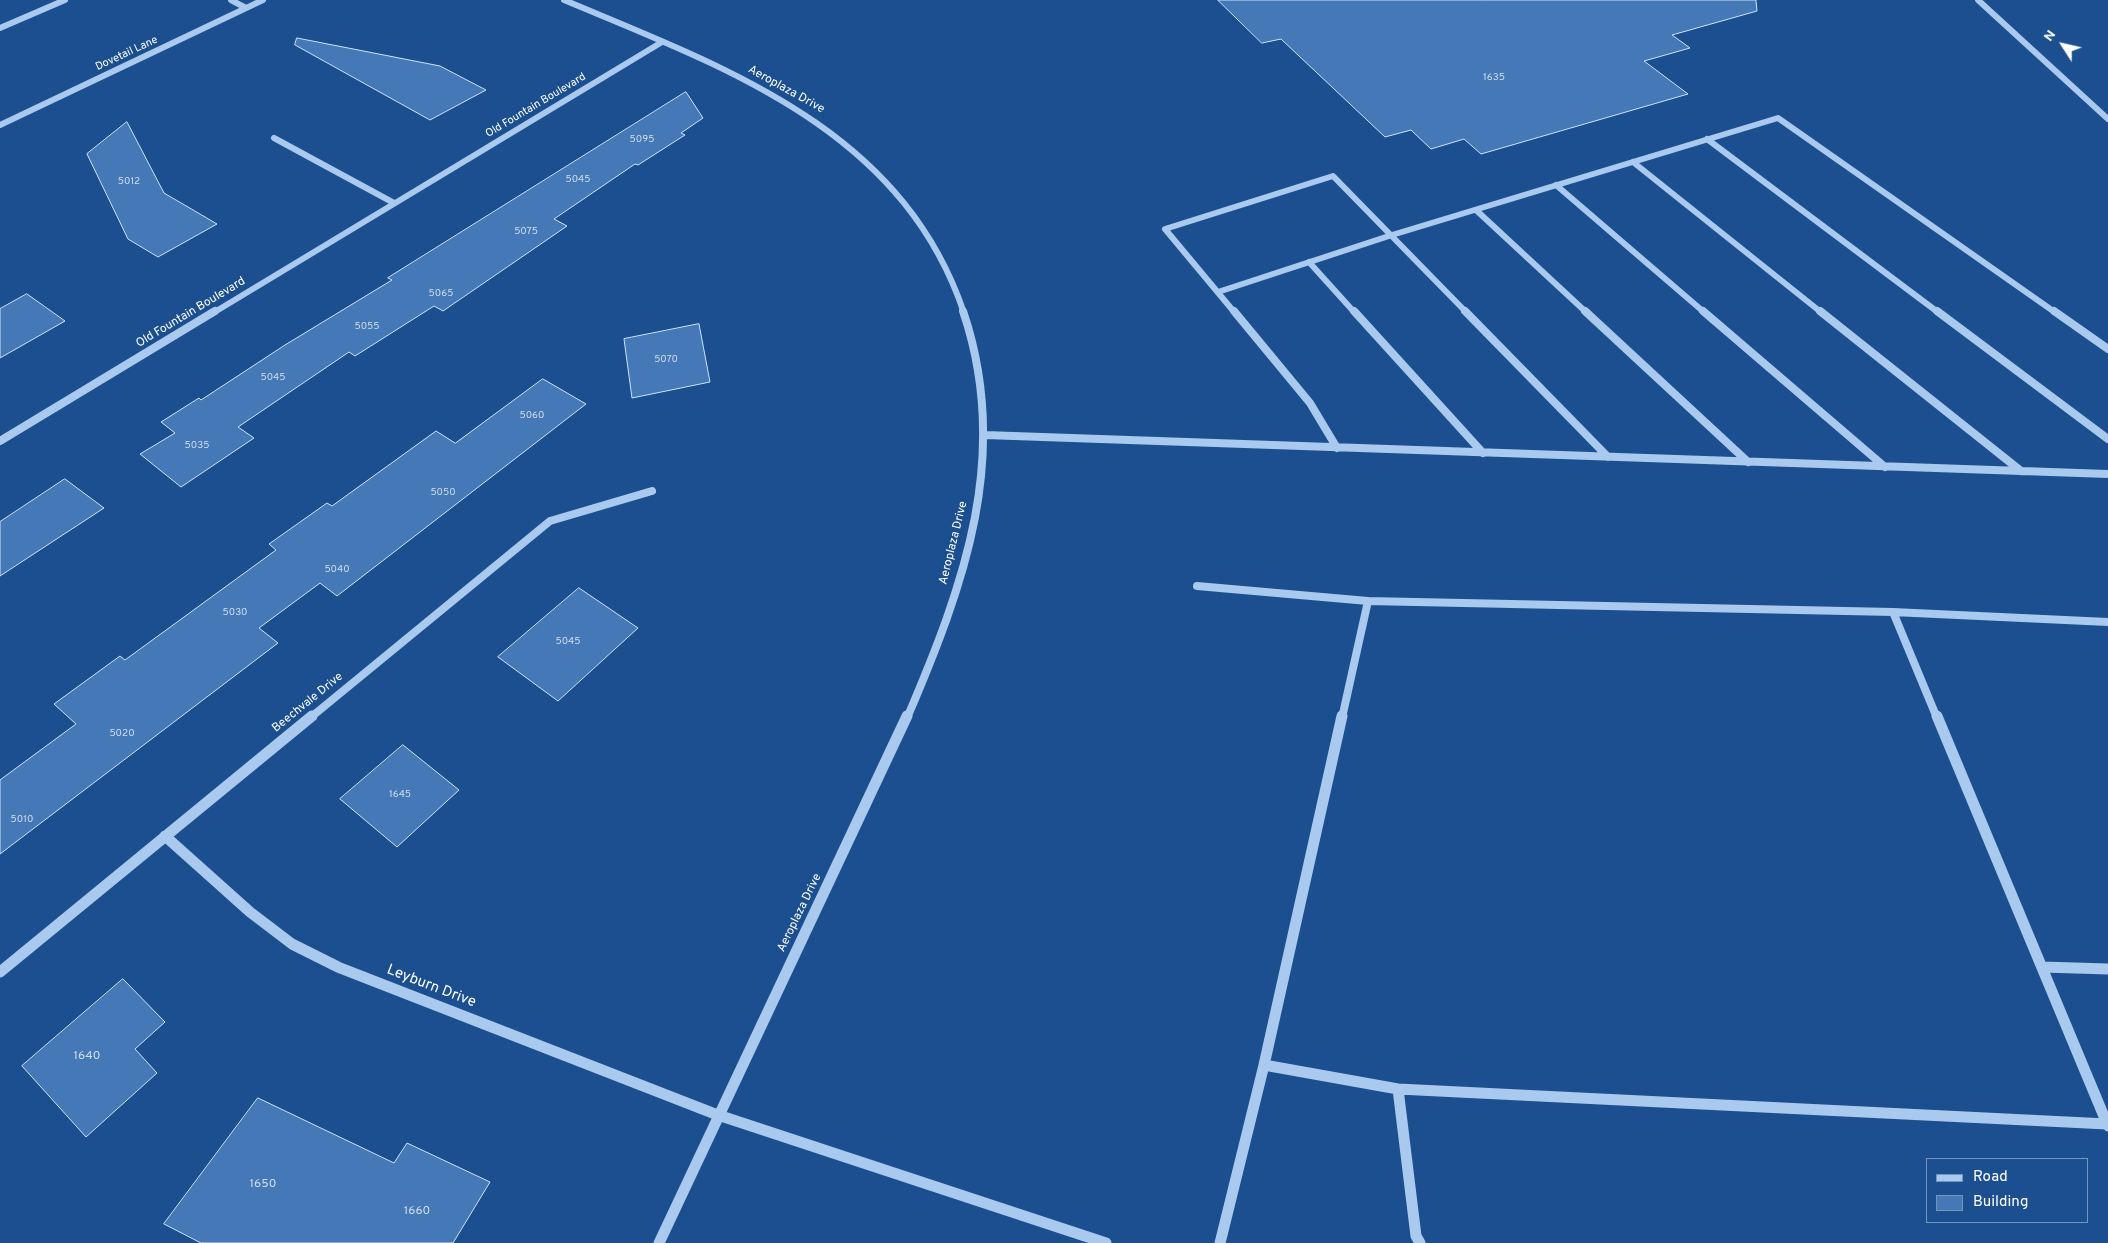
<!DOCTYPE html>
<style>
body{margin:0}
#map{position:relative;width:2108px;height:1243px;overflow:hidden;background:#1b4f8f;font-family:Overpass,sans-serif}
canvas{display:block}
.legend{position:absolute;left:1926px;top:1158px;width:162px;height:65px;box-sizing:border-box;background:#1b4f8f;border:1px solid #7695bc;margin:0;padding:6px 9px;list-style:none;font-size:15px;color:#fff}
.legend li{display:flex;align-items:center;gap:10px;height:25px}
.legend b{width:25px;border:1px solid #7695bc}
.north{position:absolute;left:2038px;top:20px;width:50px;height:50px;-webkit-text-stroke:4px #1b4f8f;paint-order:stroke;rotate:305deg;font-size:14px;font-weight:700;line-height:20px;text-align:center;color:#fff}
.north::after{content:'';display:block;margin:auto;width:18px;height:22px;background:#fff;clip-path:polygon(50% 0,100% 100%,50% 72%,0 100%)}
</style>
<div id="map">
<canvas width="2108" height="1243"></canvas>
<ul class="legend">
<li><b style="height:6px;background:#a9c9ee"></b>Road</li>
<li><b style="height:14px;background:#4478b7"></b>Building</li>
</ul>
<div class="north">N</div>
</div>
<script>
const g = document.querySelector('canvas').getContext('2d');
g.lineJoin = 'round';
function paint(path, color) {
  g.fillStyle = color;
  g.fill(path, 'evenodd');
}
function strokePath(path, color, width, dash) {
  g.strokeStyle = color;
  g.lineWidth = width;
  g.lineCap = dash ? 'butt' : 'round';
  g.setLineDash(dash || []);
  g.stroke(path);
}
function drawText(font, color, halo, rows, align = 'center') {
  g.font = font + ' Overpass,sans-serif';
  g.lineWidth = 5;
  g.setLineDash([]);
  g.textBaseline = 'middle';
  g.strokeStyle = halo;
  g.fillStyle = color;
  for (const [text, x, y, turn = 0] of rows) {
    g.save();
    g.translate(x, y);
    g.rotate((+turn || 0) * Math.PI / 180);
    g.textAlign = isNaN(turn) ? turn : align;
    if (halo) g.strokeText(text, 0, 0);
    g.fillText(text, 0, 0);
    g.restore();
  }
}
const building = new Path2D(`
 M 1218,0 L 1756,0 L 1757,11 L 1672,35 L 1690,48 L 1644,61 L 1688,94 L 1481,154 L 1464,139 L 1431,149 L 1411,130 L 1385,137 L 1281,39 L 1262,43 Z
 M 297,38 L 440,66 L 486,90 L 430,120 L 295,45 Z
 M 686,92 L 703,118 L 681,133 L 685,135 L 638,165 L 635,164 L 554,219 L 567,226 L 443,311 L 434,306 L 355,356 L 349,352 L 238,427 L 254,438 L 181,487 L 140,454 L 175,433 L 161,422 L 199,398 L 201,400 L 285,345 L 392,280 L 388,278 Z
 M 127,122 L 164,193 L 217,224 L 158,257 L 128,239 L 87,154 Z
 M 27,294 L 65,321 L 0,358 L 0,309 Z
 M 699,324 L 710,382 L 632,398 L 624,339 Z
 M 543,379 L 586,404 L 337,596 L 320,583 L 259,628 L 278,643 L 0,854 L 0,780 L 76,724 L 54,704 L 120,656 L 125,660 L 276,550 L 269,544 L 327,503 L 332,506 L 436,431 L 455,443 Z
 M 65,479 L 104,508 L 0,576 L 0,522 Z
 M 579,588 L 638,628 L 558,701 L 498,657 Z
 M 403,745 L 459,790 L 397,847 L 340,799 Z
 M 123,979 L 165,1022 L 135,1049 L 157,1073 L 86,1137 L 22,1066 Z
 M 258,1098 L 394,1163 L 407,1143 L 490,1182 L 453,1243 L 201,1243 L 164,1224 Z`);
paint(building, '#4478b7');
strokePath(building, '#cfe3fa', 1);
strokePath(new Path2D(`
 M 231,0 L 246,8
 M 564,0 C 726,68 902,129 964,313
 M 1978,0 L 2108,119
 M 0,28 L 65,0
 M 0,125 L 263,0
 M 274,138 L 394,203
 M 1707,139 L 1939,313
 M 1633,162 L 1822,313
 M 1556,185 L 1705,313
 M 1476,210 L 1587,313
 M 1309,262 L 1355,313
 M 1218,292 L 1392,235 L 1778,118 L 2056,313
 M 213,313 L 662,42
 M 1235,313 L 1165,229 L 1333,176 L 1467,313`), '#a9c9ee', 6);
strokePath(new Path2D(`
 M 1234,311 L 1310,403 L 1337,448
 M 1354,311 L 1483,453
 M 1465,311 L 1608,457
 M 1585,311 L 1748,462
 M 1703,311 L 1885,467
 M 1820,311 L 2021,471
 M 1937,311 L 2108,439
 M 2054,311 L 2108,349
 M 985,435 L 2108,474
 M 0,441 L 215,311
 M 1197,586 L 1368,601
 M 310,718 L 550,521 L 652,491
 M 907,718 C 964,585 1012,455 963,311
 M 1342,718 L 1368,601 L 1893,612
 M 1937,718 L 1893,612 L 2108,622`), '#a9c9ee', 8);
strokePath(new Path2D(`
 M 1937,716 L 2108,1126
 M 165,836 L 250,912 L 292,944 L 338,967 L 718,1115 L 1106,1243
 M 2042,967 L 2108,969
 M 0,972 L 312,716
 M 1264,1065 L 1342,716
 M 659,1243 L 907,716
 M 1220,1243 L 1264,1065 L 1398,1089
 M 1420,1243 L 1416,1236 L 1398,1089 L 2107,1124`), '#a9c9ee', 11);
drawText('10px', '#d0dded', null, [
 ["1635",1494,78],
 ["5095",642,140],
 ["5045",578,180],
 ["5012",129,182],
 ["5075",526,232],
 ["5065",441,294],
 ["5055",367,327],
 ["5070",666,360],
 ["5045",273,378],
 ["5060",532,416],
 ["5035",197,446],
 ["5050",443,493],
 ["5040",337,570],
 ["5030",235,613],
 ["5045",568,642],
 ["5020",122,734],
 ["1645",400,795],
 ["5010",22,820]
]);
drawText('11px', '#fff', '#1b4f8f', [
 ["Dovetail Lane",127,54,-25],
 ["Old Fountain Boulevard",536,106,-31]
]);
drawText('12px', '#fff', '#1b4f8f', [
 ["Aeroplaza Drive",786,90,29],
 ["Old Fountain Boulevard",191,313,-31],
 ["Aeroplaza Drive",954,543,-76],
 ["Beechvale Drive",308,703,-39],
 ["Aeroplaza Drive",800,913,-64]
]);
drawText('12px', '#d0dded', null, [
 ["1640",87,1057],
 ["1650",263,1185],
 ["1660",417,1212]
]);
drawText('15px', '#fff', '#1b4f8f', [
 ["Leyburn Drive",431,987,21]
]);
</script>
